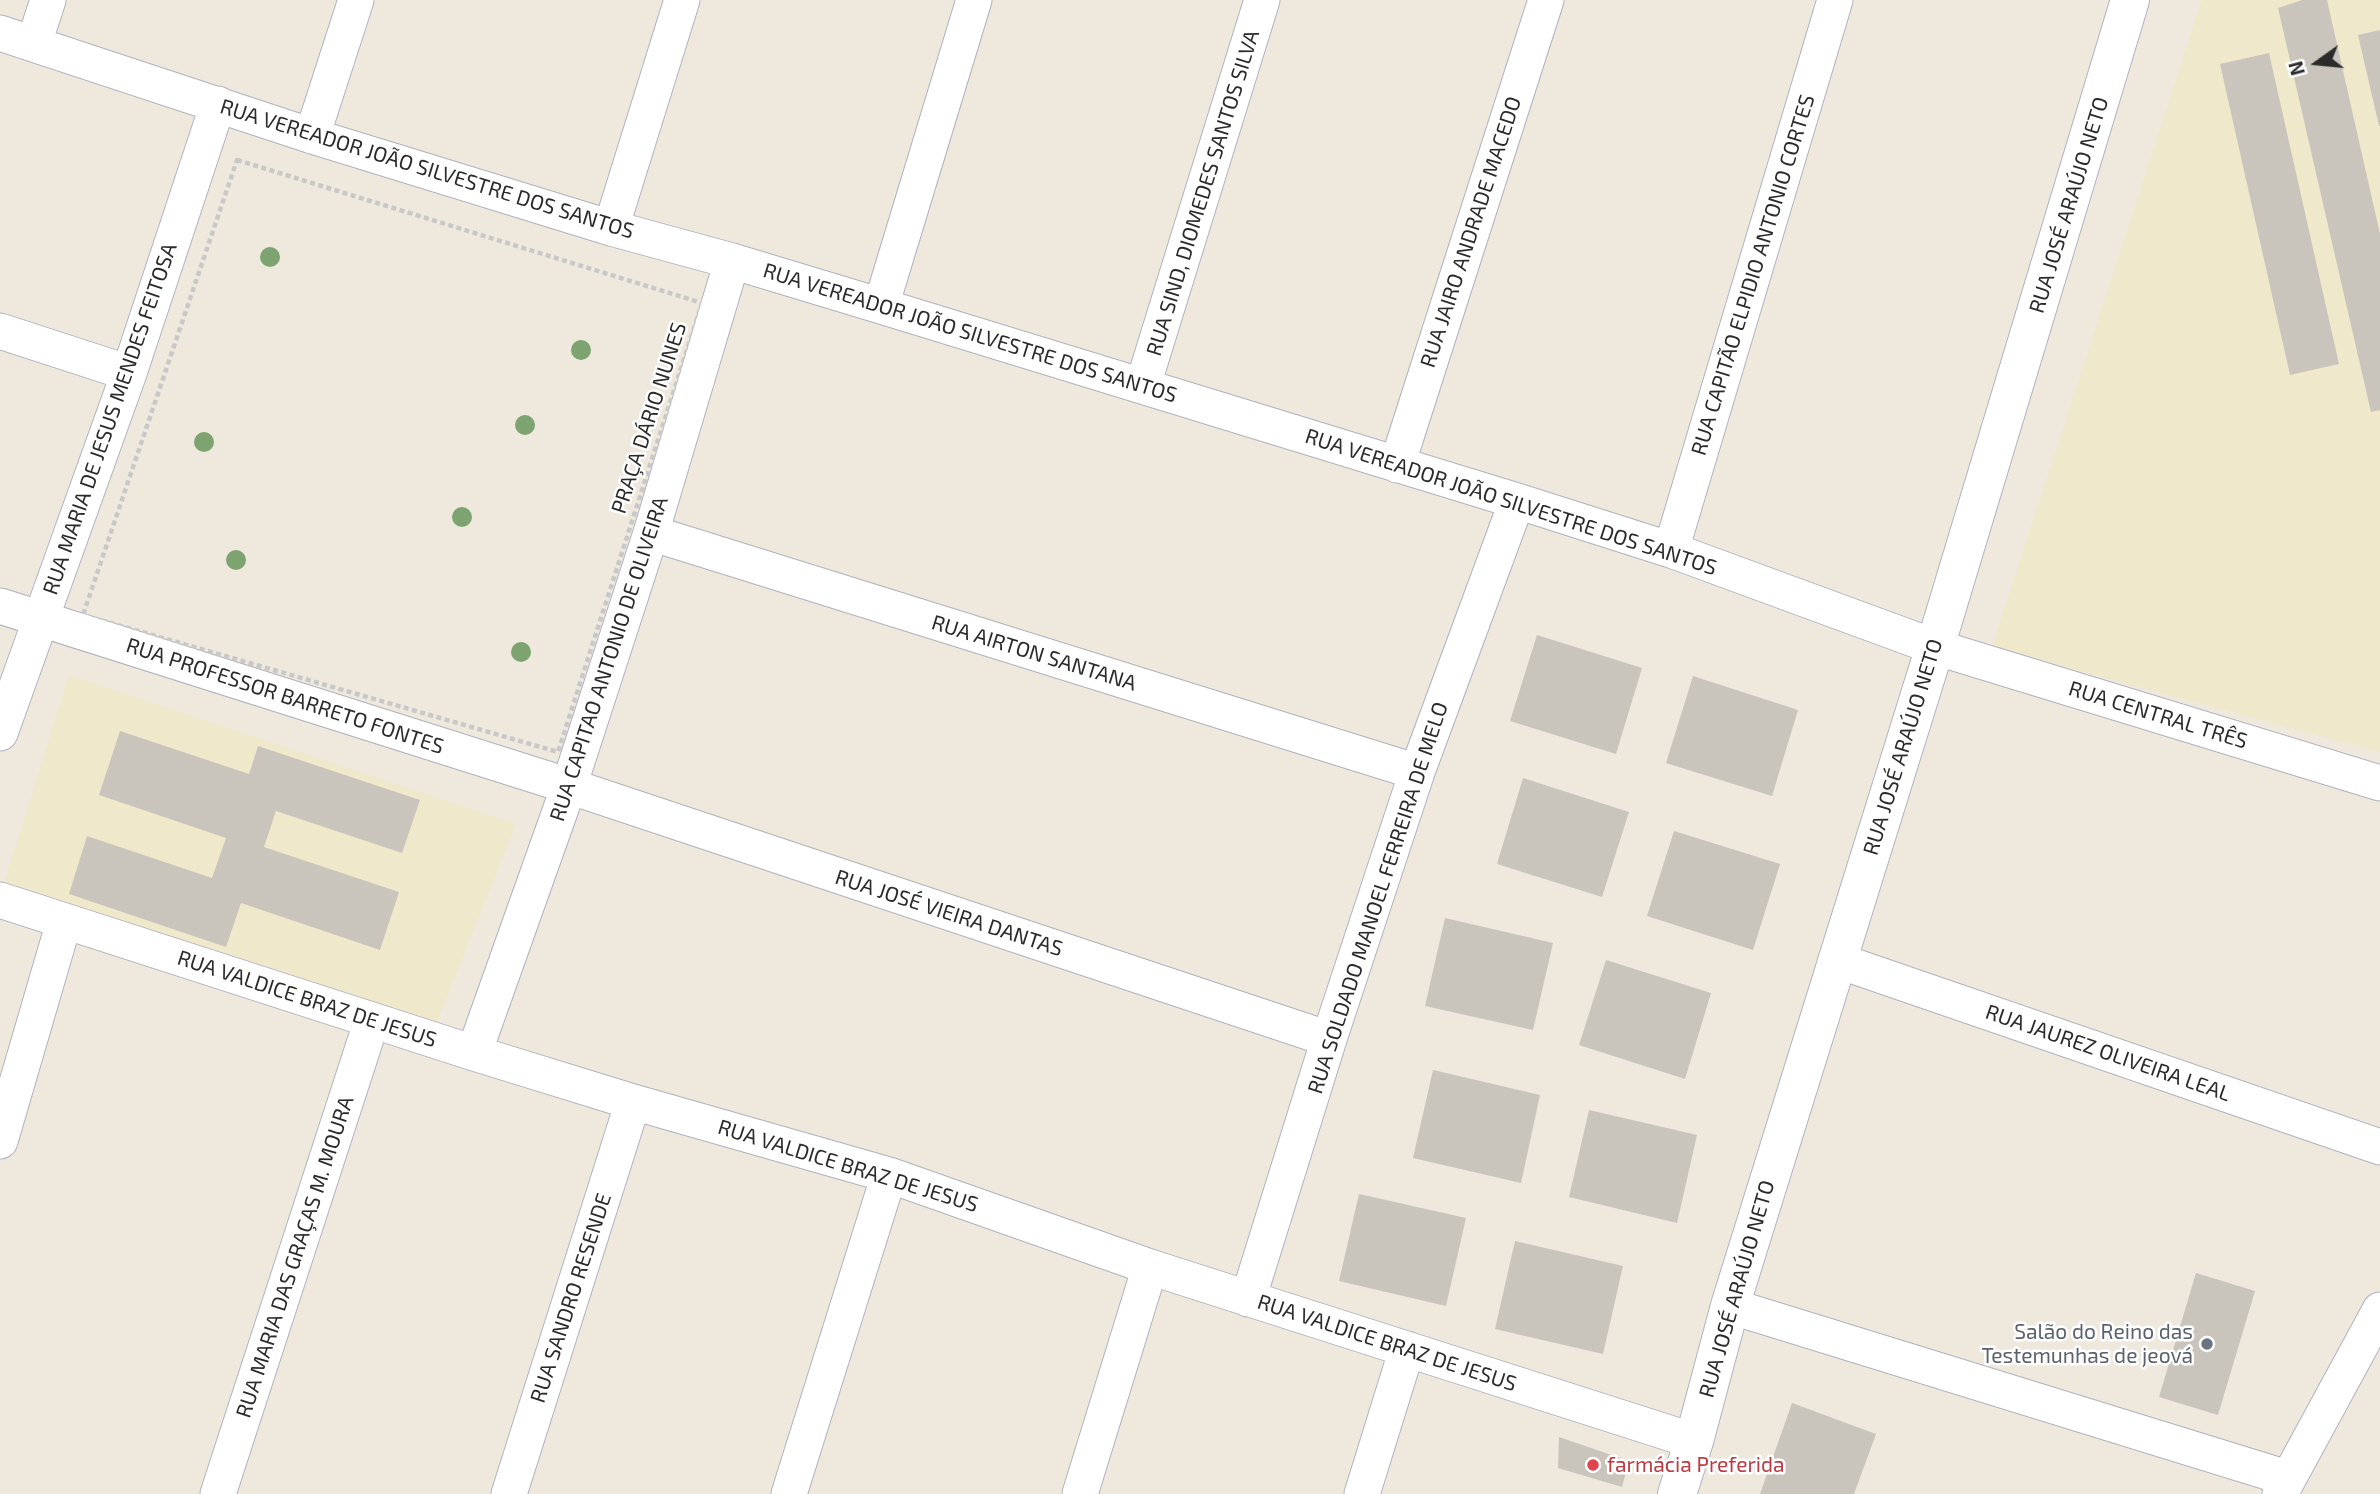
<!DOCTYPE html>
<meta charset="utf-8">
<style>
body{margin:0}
#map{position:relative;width:2380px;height:1494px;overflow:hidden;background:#eee8dd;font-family:"Exo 2",sans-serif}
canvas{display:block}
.north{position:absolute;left:2282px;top:28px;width:70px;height:70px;-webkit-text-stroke:5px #fff;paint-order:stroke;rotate:255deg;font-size:19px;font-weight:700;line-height:28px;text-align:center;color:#2b2b2b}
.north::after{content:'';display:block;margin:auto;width:24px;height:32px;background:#2b2b2b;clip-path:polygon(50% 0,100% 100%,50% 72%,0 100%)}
</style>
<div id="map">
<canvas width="2380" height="1494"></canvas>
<div class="north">N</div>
</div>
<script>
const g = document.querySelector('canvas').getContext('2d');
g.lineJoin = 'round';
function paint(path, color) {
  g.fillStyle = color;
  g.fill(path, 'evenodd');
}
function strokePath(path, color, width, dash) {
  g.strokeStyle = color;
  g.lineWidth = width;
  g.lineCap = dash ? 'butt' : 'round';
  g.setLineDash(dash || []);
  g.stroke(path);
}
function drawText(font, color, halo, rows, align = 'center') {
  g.font = font + ' "Exo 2",sans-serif';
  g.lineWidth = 5;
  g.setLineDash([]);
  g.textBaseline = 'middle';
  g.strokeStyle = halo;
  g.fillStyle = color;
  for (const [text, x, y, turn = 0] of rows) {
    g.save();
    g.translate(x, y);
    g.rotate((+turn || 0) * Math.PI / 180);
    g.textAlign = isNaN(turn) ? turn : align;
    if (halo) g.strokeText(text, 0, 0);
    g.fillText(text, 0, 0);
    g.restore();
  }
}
paint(new Path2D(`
 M 2202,0 L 2380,0 L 2380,752 L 1992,647 Z
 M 69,675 L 516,824 L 437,1022 L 3,887 Z`), '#f0e8cb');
paint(new Path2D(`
 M 2302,0 L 2327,0 L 2380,234 L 2380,410 L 2371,412 L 2278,8 Z
 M 2380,30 L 2380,126 L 2379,126 L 2358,35 Z
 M 2269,53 L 2339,364 L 2290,375 L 2220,64 Z
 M 1537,635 L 1642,668 L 1616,754 L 1510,721 Z
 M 1693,676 L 1798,710 L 1772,796 L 1666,763 Z
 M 120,731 L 249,774 L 258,746 L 420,800 L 402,853 L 276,811 L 264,847 L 399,892 L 380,950 L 241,903 L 226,947 L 69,894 L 87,836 L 212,878 L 226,838 L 99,795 Z
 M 1523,778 L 1629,812 L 1602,897 L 1497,864 Z
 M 1674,831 L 1780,864 L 1753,950 L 1647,916 Z
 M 1445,918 L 1553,943 L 1533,1030 L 1425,1006 Z
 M 1606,960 L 1711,993 L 1685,1079 L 1579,1045 Z
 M 1433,1070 L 1540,1095 L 1521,1183 L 1413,1158 Z
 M 1589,1110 L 1697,1135 L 1677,1223 L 1569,1197 Z
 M 1359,1194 L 1466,1218 L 1446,1306 L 1339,1281 Z
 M 1515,1241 L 1623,1266 L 1603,1354 L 1495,1329 Z
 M 2196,1273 L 2255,1291 L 2218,1415 L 2159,1397 Z
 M 1792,1403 L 1876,1434 L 1854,1494 L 1760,1494 Z
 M 1559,1437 L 1629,1461 L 1622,1487 L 1558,1468 Z`), '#c9c5bc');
const street = new Path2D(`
 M 0,33 L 312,136 L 611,228 L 732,261 L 881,306 L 1517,501 L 1671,550 L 1935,647 L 2380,783
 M 34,43 L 48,0
 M 312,136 L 356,0
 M 611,228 L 682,0
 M 881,306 L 974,0
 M 0,331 L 129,373
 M 1143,385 L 1262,0
 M 1397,465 L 1546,0
 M 651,533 L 1417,772
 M 1671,550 L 1835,0
 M 0,606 L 569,786 L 1329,1039
 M 0,733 L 129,373 L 218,104
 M 0,900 L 474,1053 L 633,1102 L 889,1175 L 1150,1267 L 1694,1441
 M 1836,960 L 2380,1147
 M 474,1053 L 569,786 L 651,533 L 732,261
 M 0,1141 L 64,922
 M 1248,1299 L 1329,1039 L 1417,772 L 1517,501
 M 1730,1306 L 2287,1478
 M 218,1494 L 372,1020
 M 509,1494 L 633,1102
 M 789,1494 L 889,1175
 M 1080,1494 L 1150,1267
 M 1362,1494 L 1407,1349
 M 2280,1494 L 2380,1310`);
const secondary = new Path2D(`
 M 1677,1494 L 1694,1441 L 1730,1306 L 1935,647 L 2130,0`);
strokePath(street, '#b1b2c0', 37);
strokePath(secondary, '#b1b2c0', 40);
strokePath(new Path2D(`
 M 237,160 L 702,303 L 558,752 L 83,615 Z`), '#c8c8c8', 4.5, [5, 3.5]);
strokePath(street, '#fff', 35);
strokePath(secondary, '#fff', 38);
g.fillStyle = '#7da470';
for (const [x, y] of [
 [270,257],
 [581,350],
 [525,425],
 [204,442],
 [462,517],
 [236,560],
 [521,652]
]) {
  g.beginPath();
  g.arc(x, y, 10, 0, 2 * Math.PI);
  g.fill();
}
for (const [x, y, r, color] of [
 [2207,1344,7,"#6b7280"],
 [1593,1465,7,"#e0444e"]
]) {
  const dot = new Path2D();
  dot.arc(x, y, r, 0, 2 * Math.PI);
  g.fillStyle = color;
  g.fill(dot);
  strokePath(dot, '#fff', 2.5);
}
drawText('21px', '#2b2b2b', '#fff', [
 ["RUA VEREADOR JOÃO SILVESTRE DOS SANTOS",427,169,17],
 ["RUA SIND, DIOMEDES SANTOS SILVA",1203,193,-73],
 ["RUA JOSÉ ARAÚJO NETO",2069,205,-73],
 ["RUA JAIRO ANDRADE MACEDO",1471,232,-72],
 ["RUA CAPITÃO ELPIDIO ANTONIO CORTES",1753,275,-73],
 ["RUA VEREADOR JOÃO SILVESTRE DOS SANTOS",970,333,17],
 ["PRAÇA DÁRIO NUNES",649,418,-72],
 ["RUA MARIA DE JESUS MENDES FEITOSA",110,419,-71],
 ["RUA VEREADOR JOÃO SILVESTRE DOS SANTOS",1511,502,18],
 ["RUA AIRTON SANTANA",1034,653,17],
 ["RUA CAPITAO ANTONIO DE OLIVEIRA",609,659,-72],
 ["RUA PROFESSOR BARRETO FONTES",285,696,18],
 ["RUA CENTRAL TRÊS",2158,715,17],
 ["RUA JOSÉ ARAÚJO NETO",1903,747,-73],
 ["RUA SOLDADO MANOEL FERREIRA DE MELO",1378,898,-72],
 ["RUA JOSÉ VIEIRA DANTAS",949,913,18],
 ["RUA VALDICE BRAZ DE JESUS",307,999,18],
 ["RUA JAUREZ OLIVEIRA LEAL",2108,1053,19],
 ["RUA VALDICE BRAZ DE JESUS",848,1166,17],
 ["RUA MARIA DAS GRAÇAS M. MOURA",295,1257,-72],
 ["RUA JOSÉ ARAÚJO NETO",1737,1289,-74],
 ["RUA SANDRO RESENDE",571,1298,-72],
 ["RUA VALDICE BRAZ DE JESUS",1387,1343,18]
]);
drawText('21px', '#5b616d', '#fff', [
 ["Salão do Reino das",2193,1332],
 ["Testemunhas de jeová",2193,1356]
], 'right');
drawText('21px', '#be3a42', '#fff', [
 ["farmácia Preferida",1607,1465]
], 'left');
</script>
